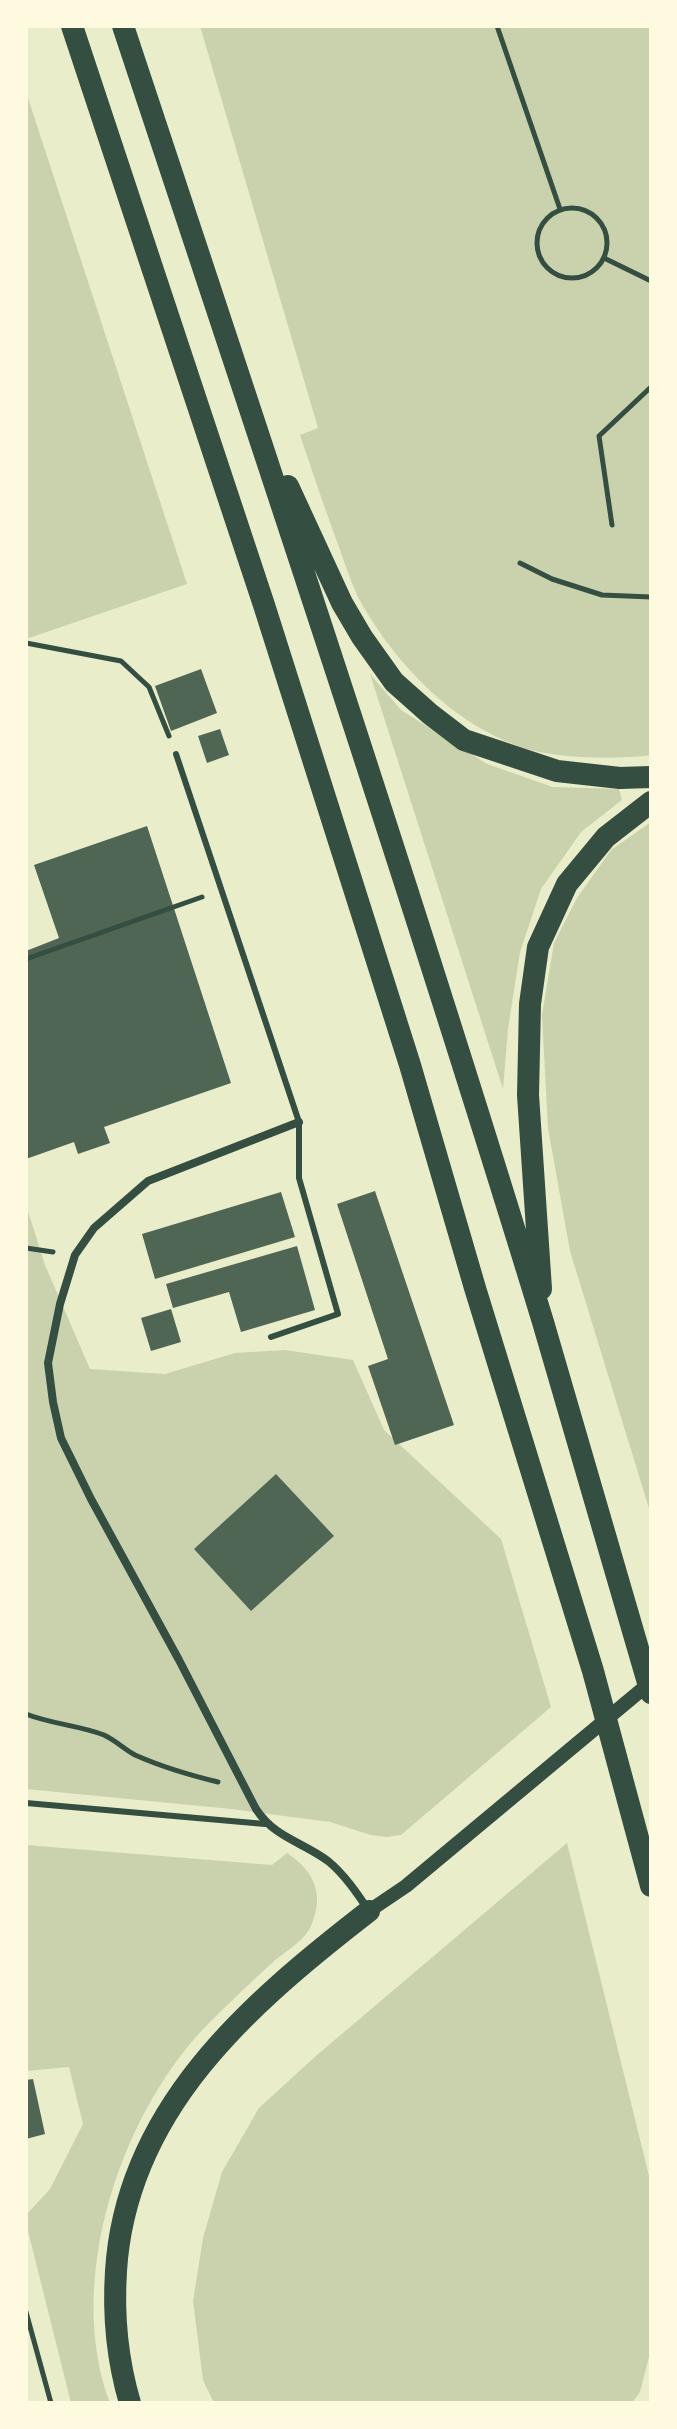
<!DOCTYPE html>
<style>
body{margin:0}
#map{position:relative;width:677px;height:2429px;overflow:hidden;background:#e9edc9;font-family:Manrope,sans-serif}
canvas{display:block}
.frame{position:absolute;inset:0;border:28px solid #fefae0;pointer-events:none}
</style>
<div id="map">
<canvas width="677" height="2429"></canvas>
<div class="frame"></div>
</div>
<script>
const g = document.querySelector('canvas').getContext('2d');
g.lineJoin = 'round';
function paint(path, color) {
  g.fillStyle = color;
  g.fill(path, 'evenodd');
}
function strokePath(path, color, width, dash) {
  g.strokeStyle = color;
  g.lineWidth = width;
  g.lineCap = dash ? 'butt' : 'round';
  g.setLineDash(dash || []);
  g.stroke(path);
}
paint(new Path2D(`
 M 200,26 L 651,26 L 651,755 C 613,760 555,759 518,746 C 452,722 398,666 363,606 C 353,589 347,569 340,550 C 326,512 313,474 300,435 L 318,428 Z
 M 26,92 L 187,584 L 26,639 Z
 M 370,674 L 401,710 L 487,764 L 553,787 L 619,789 L 622,800 L 581,832 L 541,889 L 520,952 L 508,1029 L 503,1089 Z
 M 651,822 L 651,1515 L 570,1251 L 548,1128 L 542,1015 L 554,943 L 577,898 L 611,850 Z
 M 26,1205 L 45,1265 L 90,1369 L 165,1374 L 235,1353 L 285,1350 L 353,1360 L 384,1430 L 501,1539 L 551,1707 L 401,1835 L 387,1837 L 371,1835 L 330,1822 L 231,1809 L 26,1789 Z
 M 567,1843 L 651,2184 L 651,2349 L 640,2392 L 632,2403 L 214,2403 L 203,2380 L 193,2301 L 203,2238 L 222,2172 L 259,2108 L 317,2055 Z
 M 26,1845 L 272,1865 L 287,1853 C 314,1871 325,1894 311,1926 C 304,1942 285,1951 272,1963 C 251,1982 230,2002 210,2022 C 121,2111 64,2281 110,2403 L 71,2403 L 26,2223 L 26,2215 L 50,2189 L 83,2124 L 69,2067 L 26,2071 Z`), '#cad2ad');
paint(new Path2D(`
 M 201,669 L 217,713 L 171,731 L 155,686 Z
 M 220,729 L 229,755 L 207,763 L 198,736 Z
 M 147,826 L 231,1083 L 104,1127 L 110,1143 L 78,1154 L 74,1142 L 26,1159 L 26,951 L 59,938 L 34,865 Z
 M 375,1191 L 454,1425 L 395,1445 L 368,1366 L 388,1359 L 337,1204 Z
 M 281,1192 L 295,1237 L 155,1279 L 142,1234 Z
 M 297,1246 L 315,1310 L 241,1332 L 229,1292 L 173,1308 L 166,1284 Z
 M 171,1309 L 181,1342 L 151,1351 L 141,1318 Z
 M 276,1474 L 334,1536 L 251,1611 L 194,1549 Z
 M 33,2079 L 45,2134 L 26,2139 L 26,2080 Z`), '#4f6655');
strokePath(new Path2D(`
 M 497,26 L 560,209
 M537 243a35 35 0 1 1 70 0a35 35 0 1 1-70 0Z
 M 604,258 L 651,281
 M 612,525 L 599,436 L 651,387
 M 520,563 L 552,579 L 602,595 L 651,597
 M 26,643 L 121,661 L 149,687 L 169,736
 M 26,959 L 202,897
 M 26,1248 L 53,1252
 M 26,1714 C 51,1724 78,1725 104,1735 C 115,1740 124,1749 135,1755 C 162,1767 189,1775 218,1782
 M 26,2312 L 51,2403`), '#344e41', 5);
strokePath(new Path2D(`
 M 176,754 L 299,1122 L 299,1178 L 338,1314 L 271,1337
 M 26,1803 L 265,1824`), '#344e41', 6);
strokePath(new Path2D(`
 M 299,1122 L 148,1181 L 94,1228 L 75,1255 L 60,1304 L 48,1363 L 53,1402 L 61,1438 L 91,1499 L 179,1660 L 256,1809 C 275,1838 301,1841 328,1861 C 344,1874 357,1893 369,1911`), '#344e41', 8);
strokePath(new Path2D(`
 M 369,1911 L 406,1886 L 651,1682`), '#344e41', 14);
strokePath(new Path2D(`
 M 72,26 L 264,605 L 410,1065 L 475,1288 L 593,1671 L 651,1886
 M 123,26 C 266,457 410,888 543,1322 C 580,1445 614,1570 651,1693
 M 288,486 L 342,603 L 362,637 L 394,682 L 430,714 L 464,740 L 557,771 L 620,778 L 651,777
 M 541,1289 L 528,1095 L 530,1004 L 538,947 L 567,884 L 606,837 L 651,802
 M 130,2403 C 117,2359 113,2317 116,2271 C 126,2109 249,2004 369,1911`), '#344e41', 22);
</script>
